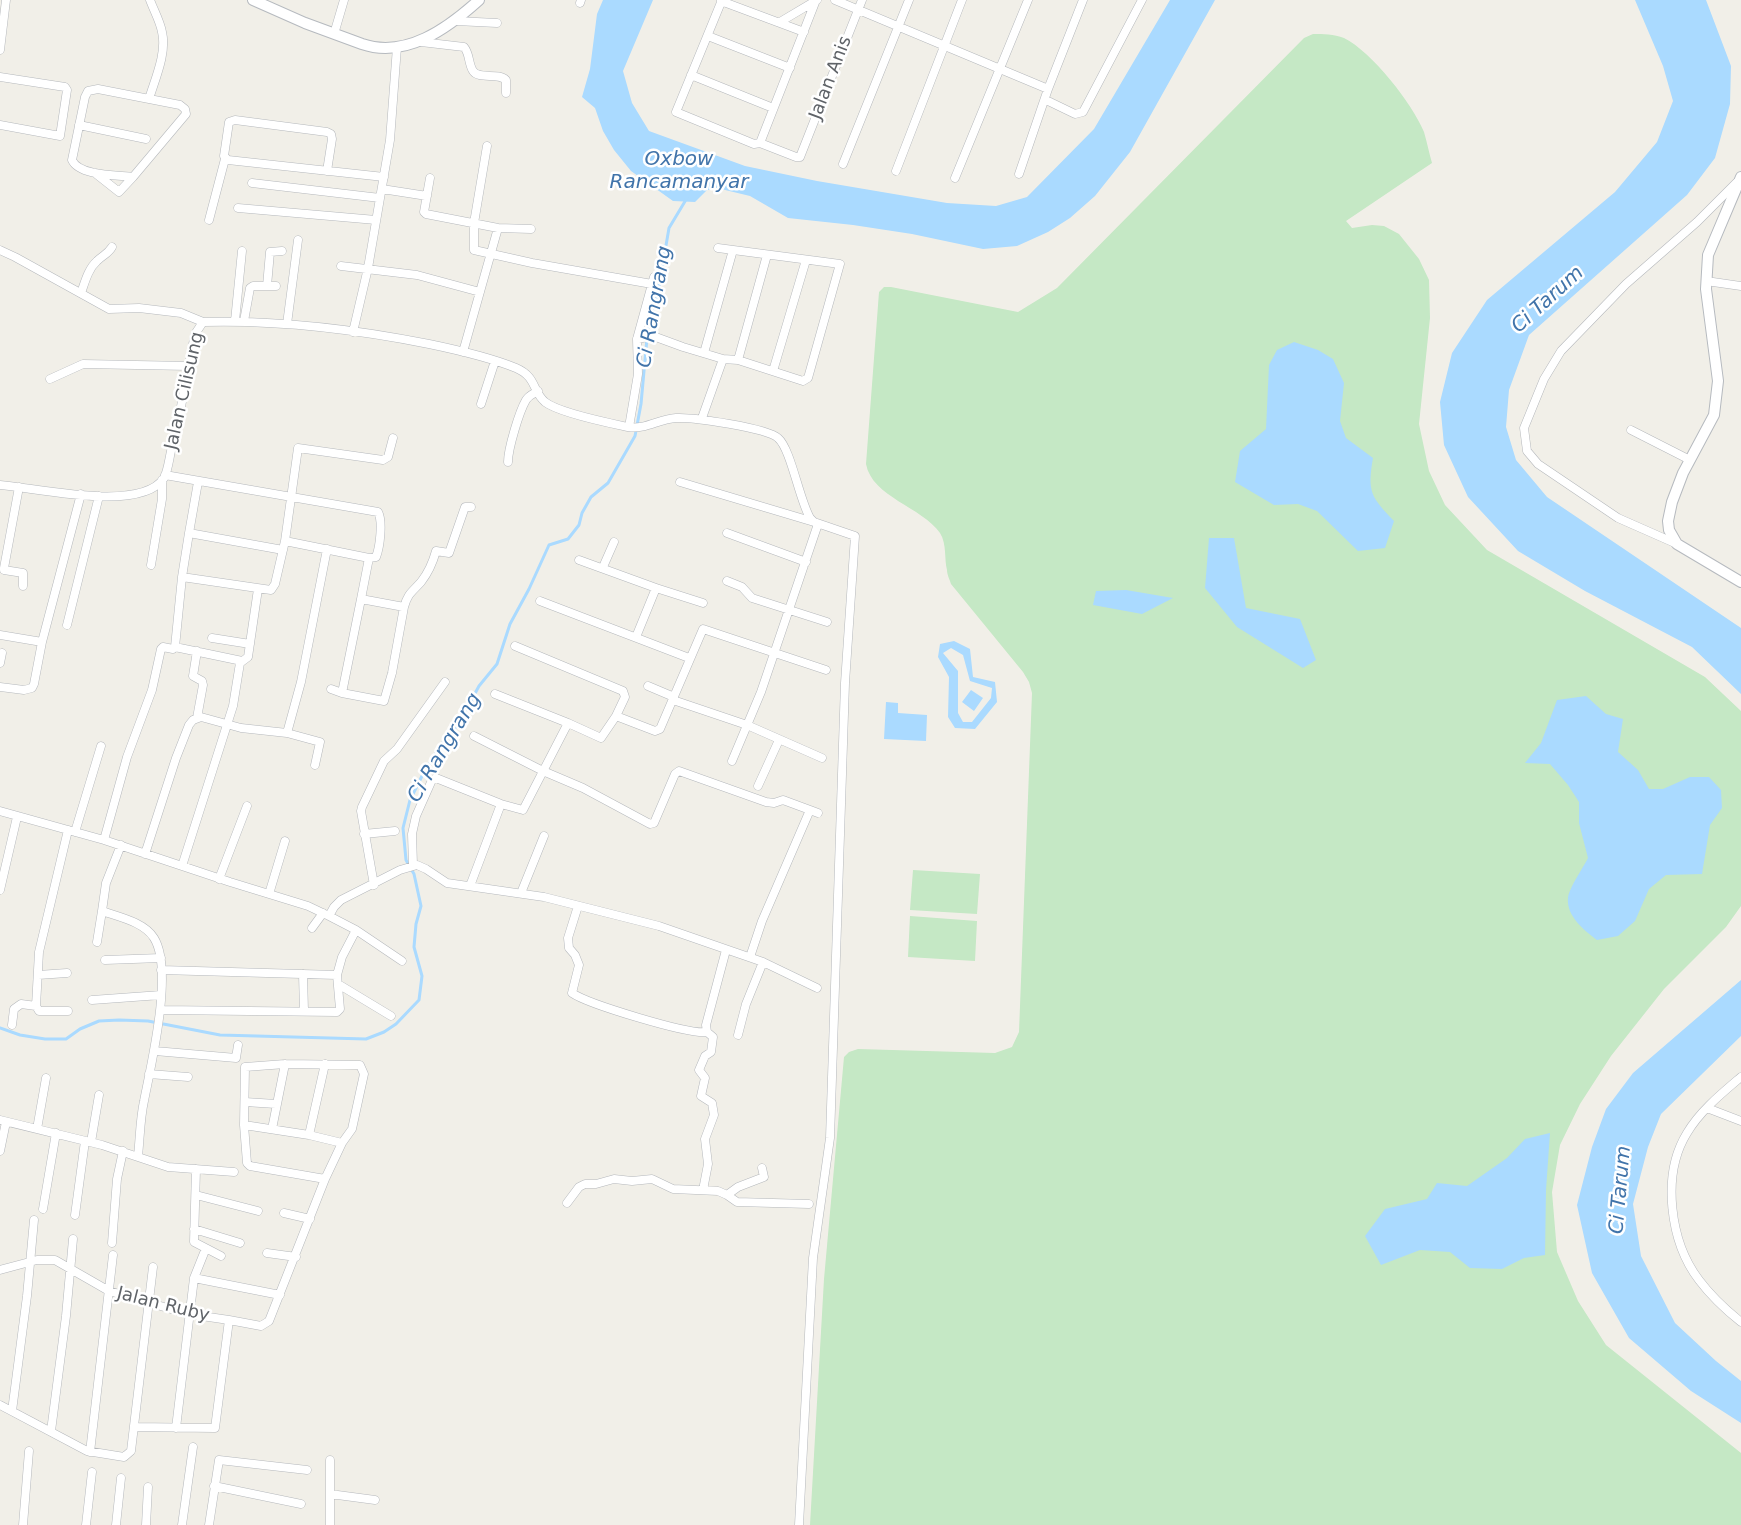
<!DOCTYPE html>
<style>
body{margin:0}
canvas{display:block;background:#f1efe8}
</style>
<canvas width="1741" height="1525"></canvas>
<script>
const g = document.querySelector('canvas').getContext('2d');
g.lineJoin = 'round';
function paint(path, color) {
  g.fillStyle = color;
  g.fill(path, 'evenodd');
}
function strokePath(path, color, width, dash) {
  g.strokeStyle = color;
  g.lineWidth = width;
  g.lineCap = dash ? 'butt' : 'round';
  g.setLineDash(dash || []);
  g.stroke(path);
}
function drawText(font, color, halo, rows, align = 'center') {
  g.font = font + ' "DejaVu Sans",sans-serif';
  g.lineWidth = 5;
  g.setLineDash([]);
  g.textBaseline = 'middle';
  g.strokeStyle = halo;
  g.fillStyle = color;
  for (const [text, x, y, turn = 0] of rows) {
    g.save();
    g.translate(x, y);
    g.rotate((+turn || 0) * Math.PI / 180);
    g.textAlign = isNaN(turn) ? turn : align;
    if (halo) g.strokeText(text, 0, 0);
    g.fillText(text, 0, 0);
    g.restore();
  }
}
paint(new Path2D(`
 M 1313,34 C 1323,34 1334,34 1344,38 C 1372,52 1412,103 1424,132 C 1427,142 1429,153 1432,163 L 1346,221 L 1352,228 L 1372,225 L 1384,226 L 1399,234 L 1419,259 L 1429,280 L 1430,318 L 1419,424 L 1429,471 L 1445,505 L 1487,550 L 1705,677 L 1741,711 L 1741,906 L 1726,927 L 1664,989 L 1611,1056 L 1580,1104 L 1560,1145 L 1552,1192 L 1557,1252 L 1578,1301 L 1606,1345 L 1741,1453 L 1741,1525 L 810,1525 L 824,1279 L 844,1057 L 849,1052 L 858,1049 L 995,1053 L 1012,1047 L 1019,1032 L 1032,693 L 1029,682 L 1023,672 L 951,584 C 950,580 947,575 947,570 C 944,559 947,544 940,533 C 922,507 872,497 866,464 L 879,292 L 884,287 L 891,287 L 1018,312 L 1057,288 L 1304,38 Z
 M 913,870 L 980,874 L 977,914 L 910,910 Z
 M 910,916 L 977,921 L 975,961 L 908,957 Z`), '#c5e8c5');
paint(new Path2D(`
 M 603,0 L 653,0 L 623,71 L 632,103 L 649,131 L 745,166 L 817,181 L 947,203 L 996,206 L 1027,197 L 1094,129 L 1170,0 L 1215,0 L 1130,152 L 1095,196 L 1070,218 L 1048,232 L 1017,246 L 983,249 L 912,234 L 853,225 L 788,218 L 750,196 L 721,189 L 707,190 L 695,202 L 673,201 L 631,171 L 614,150 L 603,131 L 595,108 L 582,97 L 590,69 L 597,14 Z
 M 1635,0 L 1706,0 L 1731,66 L 1730,104 L 1715,158 L 1687,195 L 1529,335 L 1509,390 L 1506,427 L 1516,460 L 1547,497 L 1741,628 L 1741,694 L 1692,647 L 1585,591 L 1518,551 L 1468,497 L 1444,445 L 1440,402 L 1452,353 L 1487,300 L 1615,192 L 1657,142 L 1673,101 L 1663,66 Z
 M 1294,342 L 1318,350 L 1333,359 L 1344,383 L 1340,421 L 1346,438 L 1373,458 C 1367,492 1371,497 1394,521 L 1385,548 L 1358,551 L 1317,511 L 1298,504 L 1274,505 L 1235,482 L 1240,451 L 1266,429 L 1269,365 L 1277,350 Z
 M 1209,538 L 1234,538 L 1246,608 L 1300,619 L 1316,660 L 1303,668 L 1237,627 L 1205,588 Z
 M 1126,590 L 1173,598 L 1142,614 L 1093,605 L 1096,591 Z
 M 954,641 L 970,649 L 973,677 L 995,682 L 997,702 L 975,729 L 955,728 L 948,717 L 949,677 L 938,657 L 940,644 ZM 951,648 L 963,655 L 970,681 L 992,688 L 991,698 L 972,722 L 963,722 L 958,713 L 958,671 L 943,653 Z
 M 971,690 L 983,698 L 974,711 L 962,702 Z
 M 1586,696 L 1606,714 L 1623,719 L 1618,752 L 1638,770 L 1649,789 L 1663,789 L 1690,777 L 1709,777 L 1721,790 L 1722,808 L 1710,825 L 1702,874 L 1666,875 L 1649,889 L 1635,921 L 1618,936 L 1597,940 C 1585,931 1566,916 1568,898 C 1569,888 1583,868 1588,858 L 1579,823 L 1579,802 L 1568,785 L 1550,764 L 1525,763 L 1541,743 L 1557,700 Z
 M 886,702 L 898,703 L 898,713 L 927,715 L 926,741 L 884,739 Z
 M 1741,980 L 1741,1036 L 1661,1114 L 1648,1147 L 1633,1204 L 1641,1256 L 1675,1323 L 1716,1361 L 1741,1381 L 1741,1423 L 1691,1391 L 1629,1338 L 1592,1273 L 1577,1205 L 1592,1147 L 1606,1109 L 1633,1073 Z
 M 1550,1133 L 1546,1190 L 1545,1255 L 1524,1258 L 1502,1269 L 1470,1268 L 1450,1252 L 1420,1250 L 1381,1265 L 1365,1236 L 1385,1209 L 1427,1199 L 1437,1183 L 1467,1186 L 1507,1158 L 1525,1139 Z`), '#aadaff');
strokePath(new Path2D(`
 M 0,1028 L 20,1035 L 45,1039 L 66,1039 L 80,1029 L 99,1021 L 119,1020 L 148,1021 L 220,1035 L 366,1039 L 384,1032 L 396,1024 L 419,1000 L 422,976 L 414,947 L 416,924 L 421,906 L 414,874 L 406,860 L 403,828 L 410,800 L 422,776 L 441,745 L 459,723 L 479,686 L 497,664 L 510,624 L 529,589 L 549,545 L 568,539 L 579,525 L 582,513 L 591,497 L 608,483 L 635,436 L 641,404 L 648,327 L 658,292 L 669,228 L 687,198`), '#aadaff', 3);
const street = new Path2D(`
 M 722,0 L 676,112 L 754,144 L 760,143 L 816,0
 M 835,0 L 1048,89
 M 721,1 L 804,32
 M 580,3 L 581,0
 M 456,21 L 497,23
 M 780,22 L 817,0
 M 334,34 L 344,0
 M 708,36 L 790,68
 M 421,42 L 464,47 C 470,54 468,63 473,71 C 479,80 498,72 506,80 L 506,93
 M 0,50 L 6,0
 M 691,75 L 773,108
 M 0,77 L 65,87 L 67,90 L 60,136 L 0,125
 M 98,89 L 180,105 L 185,109 L 186,114 L 133,177 C 117,175 79,176 72,160 L 85,97 L 88,91 Z
 M 149,99 C 155,79 167,53 162,32 C 160,21 154,11 150,0
 M 1046,100 L 1075,114 L 1083,112 L 1142,0
 M 79,125 L 146,139
 M 760,143 L 796,157 L 800,157 L 862,0
 M 487,146 L 474,223 L 474,250 L 532,263 L 652,284
 M 843,164 L 909,0
 M 327,171 L 332,139 L 331,134 L 327,132 L 235,120 L 229,122 L 224,156 L 228,160 L 384,177
 M 896,171 L 962,0
 M 95,173 L 119,192 L 133,177
 M 1019,174 L 1048,89 L 1083,0
 M 430,178 L 424,212 L 426,214 L 498,228 L 531,229
 M 955,178 L 1028,0
 M 252,183 L 380,198
 M 382,189 L 427,196
 M 238,208 L 376,220
 M 209,220 L 225,159
 M 0,250 L 15,257 L 109,309 L 139,308 L 181,313 L 203,322
 M 341,266 L 417,275 L 480,292
 M 1706,281 L 1741,286
 M 267,286 L 270,252 L 282,251
 M 81,293 C 85,282 88,269 97,261 C 103,255 108,254 112,247
 M 235,321 L 242,251
 M 244,321 L 250,288 L 253,286 L 276,286
 M 287,324 L 298,240
 M 353,332 L 368,268 L 390,140 L 397,47
 M 637,339 L 653,336 L 683,347 L 723,359 L 738,360 L 803,381 L 808,378 L 840,264 L 718,248
 M 463,352 L 498,228
 M 704,353 L 733,250
 M 738,360 L 767,255
 M 773,371 L 806,260
 M 50,379 L 83,364 L 189,366
 M 481,404 L 495,361
 M 702,418 L 723,359
 M 629,427 L 638,374 L 637,339 L 654,277
 M 1631,430 L 1690,460
 M 508,462 C 508,449 519,412 526,400 C 529,395 533,394 538,391
 M 165,475 L 378,512 C 383,521 380,547 376,557 L 369,558
 M 680,482 L 814,522
 M 0,485 C 37,488 141,513 164,478 C 168,470 169,460 171,451 C 181,413 187,373 195,334 L 203,322 C 278,320 354,329 429,344 C 458,350 489,357 516,368 C 537,377 532,391 545,402 C 559,413 609,423 628,427 C 645,430 659,419 676,418 C 693,417 767,428 778,438 C 791,449 799,499 810,518 L 814,522 L 855,536 L 845,683 L 830,1138 L 813,1258 L 799,1525
 M 19,487 L 4,568 L 4,570 L 23,573 L 23,586
 M 189,533 L 198,482
 M 727,533 L 806,562
 M 285,541 L 298,448 L 383,460 L 388,457 L 393,438
 M 1677,544 L 1618,518 L 1538,464 L 1527,451 L 1524,428 L 1544,379 L 1561,351 L 1626,284 L 1697,222 L 1736,183
 M 283,550 L 189,533 L 182,577 L 271,590 L 275,584 L 285,541 L 369,558 L 361,599 L 404,607 L 392,673 L 384,701 L 342,693 L 361,599
 M 579,560 L 656,588 L 703,603
 M 151,565 L 162,499 L 162,480
 M 603,567 L 614,542
 M 727,581 L 742,587 L 752,598 L 827,622
 M 540,601 L 689,658
 M 404,607 C 408,593 412,592 421,582 C 428,573 433,562 436,551 L 449,553 L 465,507 L 471,507
 M 67,625 L 99,496
 M 0,635 L 42,642
 M 636,637 L 656,588
 M 212,638 L 250,644
 M 515,646 L 623,691 L 625,697 L 616,716
 M 175,647 L 242,661
 M 197,651 L 193,676 L 202,681 L 203,685 L 197,718
 M 0,663 L 2,653
 M 648,686 L 674,697
 M 0,687 L 24,690 L 32,688 L 34,684 L 42,642 L 81,494
 M 331,689 L 342,693
 M 495,694 L 568,723 L 601,738 L 616,716 L 655,731 L 660,729 L 703,629 L 826,670
 M 673,700 L 747,725 L 822,758
 M 287,733 L 320,742 L 315,765
 M 474,736 L 543,771 L 583,788 L 650,824 L 654,823 L 675,774 L 679,771 L 766,802 L 774,803 L 783,800 L 810,810
 M 732,761 L 761,692 L 818,524
 M 758,786 L 779,740
 M 0,811 L 104,840 L 230,882 L 308,906 L 329,916 L 334,907 L 341,900 L 400,870 L 417,865 L 426,869 L 447,883 L 544,897 L 659,926 L 763,962 L 817,988
 M 75,832 L 101,746
 M 364,834 L 395,831
 M 104,840 L 127,757 L 152,690 L 161,649 L 163,647 L 173,649 L 175,647 L 182,577
 M 121,845 L 106,883 L 102,911 C 119,917 144,922 154,938 C 174,970 151,1065 144,1101 C 140,1119 140,1138 138,1156
 M 145,854 L 176,758 L 189,725 L 193,720 L 201,717 L 241,728 L 287,733 L 301,682 L 327,549
 M 413,865 L 412,834 L 416,816 L 432,780 L 436,778 L 501,804 L 523,810 L 568,723
 M 182,866 L 233,706 L 240,663 L 248,657 L 258,589
 M 219,879 L 247,806
 M 374,885 L 361,811 L 362,807 L 384,761 L 397,749 L 445,682
 M 470,886 L 501,804
 M 0,890 L 17,817
 M 521,893 L 544,836
 M 269,894 L 285,841
 M 578,906 L 568,938 L 569,948 L 575,955 L 579,965 L 572,993 C 588,1004 689,1035 707,1032
 M 329,916 L 356,930 L 402,961
 M 312,928 L 323,913
 M 97,942 L 102,911
 M 750,957 L 762,921 L 810,810 L 818,813
 M 105,960 L 161,958
 M 161,970 L 337,975
 M 303,974 L 304,1011
 M 38,975 L 67,973
 M 338,984 L 391,1016
 M 92,1000 L 161,995
 M 36,1006 L 39,952 L 68,830
 M 161,1010 L 337,1012 L 340,1009 L 337,975 L 342,957 L 356,930
 M 12,1025 L 14,1009 L 21,1004 L 36,1006 L 39,1011 L 68,1011
 M 738,1035 L 746,1004 L 763,962
 M 155,1051 L 236,1058 L 238,1045
 M 149,1074 L 188,1077
 M 1741,1077 C 1721,1094 1700,1111 1687,1133 C 1661,1175 1670,1242 1699,1280 C 1711,1296 1726,1310 1741,1322
 M 245,1102 L 276,1104
 M 1707,1108 L 1741,1121
 M 0,1120 L 102,1145 L 168,1167 L 234,1172
 M 244,1125 L 309,1135 L 342,1143
 M 37,1129 L 46,1078
 M 272,1129 L 285,1064
 M 309,1135 L 325,1064
 M 91,1142 L 99,1095
 M 0,1151 L 6,1122
 M 196,1169 L 194,1242 L 221,1256
 M 703,1190 L 708,1164 L 705,1139 L 714,1115 L 712,1103 L 701,1096 L 705,1078 L 699,1070 L 705,1056 L 711,1052 L 713,1037 L 707,1032 L 706,1025 L 726,950
 M 196,1195 L 258,1211
 M 727,1195 L 738,1187 L 764,1177 L 762,1168
 M 567,1203 L 579,1187 L 585,1184 L 596,1184 L 614,1179 L 632,1181 L 652,1179 L 673,1189 L 718,1191 L 727,1195 L 737,1202 L 809,1204
 M 43,1209 L 56,1133
 M 284,1213 L 310,1219
 M 75,1215 L 85,1141
 M 194,1229 L 240,1243
 M 112,1243 L 117,1179 L 123,1151
 M 267,1253 L 296,1257
 M 0,1270 L 37,1260 L 55,1260 L 109,1291 L 188,1314 L 229,1320
 M 194,1278 L 204,1253
 M 0,1405 L 87,1451 L 124,1457 L 131,1451 L 153,1267
 M 12,1411 L 27,1296 L 34,1220
 M 134,1427 L 215,1428 L 229,1320 L 261,1326 L 269,1321 L 325,1179 L 342,1143 L 352,1129 L 364,1074 L 360,1065 L 285,1064 L 245,1067 L 244,1125 L 247,1163 L 250,1166 L 325,1179
 M 176,1428 L 194,1278 L 280,1295
 M 51,1431 L 66,1316 L 73,1239
 M 90,1452 L 113,1255
 M 214,1486 L 301,1504
 M 330,1494 L 375,1500
 M 23,1525 L 29,1451
 M 86,1525 L 92,1472
 M 116,1525 L 121,1478
 M 146,1525 L 148,1487
 M 182,1525 L 193,1447
 M 209,1525 L 219,1460 L 307,1470
 M 330,1525 L 330,1460`);
const secondary = new Path2D(`
 M 253,0 L 305,23 L 362,44 C 406,59 448,28 479,0
 M 1741,177 L 1708,255 L 1706,289 L 1718,381 L 1714,415 L 1683,473 L 1672,502 L 1668,521 L 1669,530 L 1677,544 L 1741,582`);
strokePath(street, '#b5b8bc', 9);
strokePath(secondary, '#b6babf', 12);
strokePath(street, '#fff', 8);
strokePath(secondary, '#fff', 10);
drawText('18px', '#5f6368', '#fff', [
 ["Jalan Anis",831,78,-69],
 ["Jalan Cilisung",185,391,-77],
 ["Jalan Ruby",163,1305,14]
]);
drawText('italic 20px', '#4174aa', '#fff', [
 ["Oxbow",679,160],
 ["Rancamanyar",679,183],
 ["Ci Tarum",1548,300,-42],
 ["Ci Rangrang",655,307,-80],
 ["Ci Rangrang",445,748,-59],
 ["Ci Tarum",1621,1190,-85]
]);
</script>
